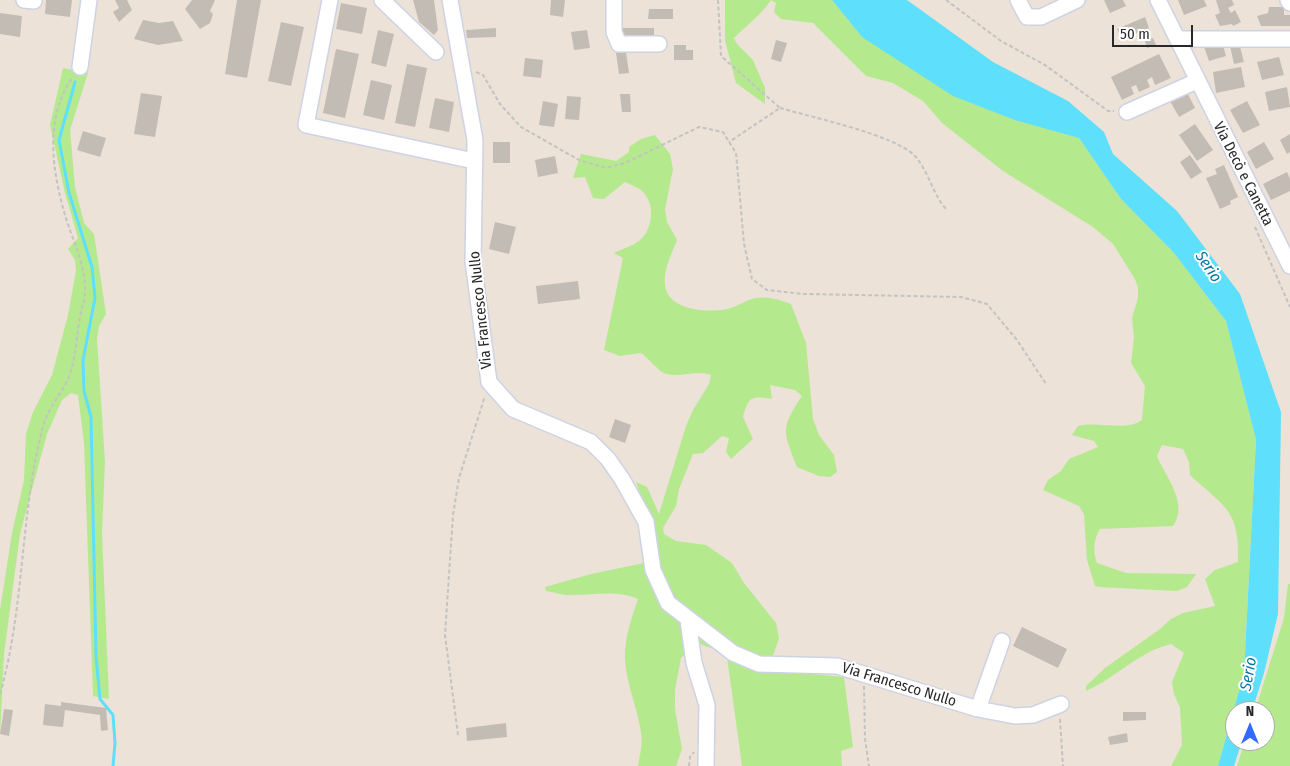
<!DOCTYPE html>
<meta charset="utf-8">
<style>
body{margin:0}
#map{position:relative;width:1290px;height:766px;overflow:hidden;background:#ece2d8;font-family:"Fira Sans Condensed",sans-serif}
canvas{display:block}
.north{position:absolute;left:1225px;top:701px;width:50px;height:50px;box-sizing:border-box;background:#fff;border:1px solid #a9a9a9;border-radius:50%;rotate:0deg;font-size:14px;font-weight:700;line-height:20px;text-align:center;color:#282828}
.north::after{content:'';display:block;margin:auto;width:18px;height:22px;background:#326aff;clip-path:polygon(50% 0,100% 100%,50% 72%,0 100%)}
.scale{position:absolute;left:1112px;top:25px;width:81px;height:22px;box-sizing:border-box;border:2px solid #282828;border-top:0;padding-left:6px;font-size:15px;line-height:18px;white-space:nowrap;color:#282828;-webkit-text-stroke:4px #fff;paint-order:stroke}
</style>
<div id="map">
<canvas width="1290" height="766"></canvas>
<div class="north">N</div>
<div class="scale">50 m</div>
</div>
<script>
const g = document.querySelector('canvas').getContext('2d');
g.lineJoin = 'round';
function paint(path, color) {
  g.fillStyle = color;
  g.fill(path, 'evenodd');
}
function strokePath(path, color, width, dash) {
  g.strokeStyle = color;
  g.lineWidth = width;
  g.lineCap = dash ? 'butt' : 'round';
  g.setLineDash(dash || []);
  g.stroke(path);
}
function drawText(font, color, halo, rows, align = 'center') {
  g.font = font + ' "Fira Sans Condensed",sans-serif';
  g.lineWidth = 4;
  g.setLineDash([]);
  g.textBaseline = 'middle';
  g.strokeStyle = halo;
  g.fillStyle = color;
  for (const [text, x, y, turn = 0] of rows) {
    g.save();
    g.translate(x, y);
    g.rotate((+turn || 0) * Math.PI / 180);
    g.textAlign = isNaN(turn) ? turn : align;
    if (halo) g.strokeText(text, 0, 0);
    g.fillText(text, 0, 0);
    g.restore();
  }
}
paint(new Path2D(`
 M 725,0 L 832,0 L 862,37 L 1051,129 L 1079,138 L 1121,199 L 1174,253 L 1226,321 L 1256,440 L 1244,673 L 1218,766 L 1171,766 L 1182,745 L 1180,708 L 1174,694 L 1172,682 L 1184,653 L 1171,644 C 1138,652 1117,677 1086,691 L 1086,686 L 1105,668 L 1160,629 L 1171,619 L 1183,613 L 1215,606 L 1205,579 L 1215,570 L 1238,562 C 1240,509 1224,507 1190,475 L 1189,462 L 1183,449 L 1162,445 L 1157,456 C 1166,478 1189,503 1173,526 L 1100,529 C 1093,540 1093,552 1097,563 L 1126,573 L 1196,574 L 1187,587 L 1177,591 L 1099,587 L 1095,586 L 1087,560 L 1084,514 L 1079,506 L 1043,490 L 1048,480 L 1061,471 L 1069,459 L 1098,447 L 1094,441 L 1072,435 L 1078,426 C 1098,421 1125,432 1142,420 L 1145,386 L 1131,363 L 1134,338 L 1132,318 L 1138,298 L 1138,288 L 1135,279 L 1113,244 L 1093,227 L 1003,171 L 942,123 L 923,101 L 893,83 L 866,76 L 813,23 L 781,19 L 774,12 L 776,3 L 771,0 C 761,15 747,25 734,38 L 737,44 L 753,60 L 765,88 L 765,104 L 736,83 L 725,40 Z
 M 63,68 L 88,73 L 70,130 L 75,187 L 84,223 L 94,234 L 106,314 L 99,326 L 97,339 L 105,462 L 102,533 L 109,699 L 93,696 L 84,443 L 78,395 L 71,393 L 62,400 L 47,434 L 20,534 L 4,654 L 0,737 L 0,610 L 12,533 L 24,480 L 26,434 L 33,412 L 52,375 L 68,315 L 76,271 L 75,260 L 68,249 L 78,238 L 65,193 L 50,125 Z
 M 655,135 L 670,154 L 673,169 L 665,209 L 667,222 L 677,240 C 672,253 663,270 665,285 C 668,311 708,313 727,309 C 737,307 746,300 756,298 C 768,296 780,300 791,304 L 806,343 L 813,419 L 819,435 L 834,455 L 837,472 L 830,477 L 819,476 L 797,467 C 783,431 780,429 802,396 L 795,390 L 770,385 L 772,399 C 751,396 749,396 743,417 L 753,439 L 731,459 L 726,452 L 729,438 L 722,436 L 703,453 L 693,454 L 679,489 L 676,506 L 663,528 L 664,534 L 676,541 L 706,545 L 732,563 L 744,583 L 776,623 L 779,638 L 772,659 L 707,647 L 697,642 L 681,658 L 675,690 L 675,709 L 682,749 L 676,766 L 638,766 C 640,754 643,744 641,732 C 637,705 624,679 625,652 C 626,634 632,616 638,599 C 617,590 595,595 573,595 C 564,596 554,592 546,591 L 545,587 L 591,574 L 649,562 L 657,540 L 636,482 L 647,487 L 659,514 L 686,426 L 693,410 L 709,384 L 711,375 C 696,369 679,379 664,373 C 660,372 647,357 641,353 L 620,356 L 604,350 L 623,258 L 614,253 C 622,249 632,246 639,241 C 653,230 656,204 642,191 C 638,187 630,185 625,182 L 604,199 L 593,198 L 585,177 L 573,178 L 581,154 L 616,161 L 629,152 L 629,147 L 641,139 Z
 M 1288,584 L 1290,584 L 1290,766 L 1237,766 L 1245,741 L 1265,741 L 1265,711 L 1255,711 L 1284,618 Z
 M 727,657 L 751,668 L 844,677 L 853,747 L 841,751 L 842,766 L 742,766 Z`), '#b5e98e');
paint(new Path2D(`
 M 832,0 L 907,0 L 993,62 L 1068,101 L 1104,132 L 1113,154 L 1177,211 L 1240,294 L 1281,412 L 1278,614 L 1264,673 L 1252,711 L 1235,711 L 1235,741 L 1242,741 L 1234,766 L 1218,766 L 1244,673 L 1256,440 L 1226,321 L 1174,253 L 1121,199 L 1079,138 L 1015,120 L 953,96 L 862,37 Z`), '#5edffb');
strokePath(new Path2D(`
 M 75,82 L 59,140 L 69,193 L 92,267 L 95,298 L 83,360 L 84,391 L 91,417 L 96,656 L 100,699 L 113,715 L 115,743 L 113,766`), '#5edffb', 3);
paint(new Path2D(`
 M 46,0 L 72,0 L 70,17 L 45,14 Z
 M 115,0 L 127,0 L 132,10 L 119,22 L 113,12 L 119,8 Z
 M 192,0 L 215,0 L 210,11 L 213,14 L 210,23 L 200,29 L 185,9 Z
 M 237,0 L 261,0 L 247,78 L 225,74 Z
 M 413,0 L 434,0 L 438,30 L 434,35 L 419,22 Z
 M 551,0 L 565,0 L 563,17 L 550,15 Z
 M 1104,0 L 1123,0 L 1126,6 L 1110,13 Z
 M 1178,0 L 1204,0 L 1207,6 L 1184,15 Z
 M 1216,0 L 1232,0 L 1234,5 L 1228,8 L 1231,13 L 1235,10 L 1241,22 L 1233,26 L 1232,24 L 1220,26 L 1215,15 L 1220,13 Z
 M 341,3 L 367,8 L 362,34 L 336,29 Z
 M 1269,7 L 1284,7 L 1284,15 L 1290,15 L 1290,26 L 1261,26 L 1257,16 L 1268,13 Z
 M 649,9 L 673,9 L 673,19 L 648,19 Z
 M 0,13 L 22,16 L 20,37 L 0,34 Z
 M 1145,17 L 1149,28 L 1122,39 L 1117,29 Z
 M 143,20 L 159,23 L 173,21 L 183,41 L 158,45 L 134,39 Z
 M 281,22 L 304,27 L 291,86 L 268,81 Z
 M 496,28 L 496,37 L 467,38 L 466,30 Z
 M 619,28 L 654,28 L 654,38 L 619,38 Z
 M 378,30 L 394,34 L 386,67 L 371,63 Z
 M 587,30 L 590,48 L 574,50 L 571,32 Z
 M 1153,38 L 1156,45 L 1147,48 L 1145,41 Z
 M 776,40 L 787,43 L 781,62 L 771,59 Z
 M 1222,42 L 1226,56 L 1209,61 L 1204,47 Z
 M 1239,43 L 1244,62 L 1234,64 L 1230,46 Z
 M 674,45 L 686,45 L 686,50 L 693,50 L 693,60 L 674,60 Z
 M 336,49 L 359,54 L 345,118 L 323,113 Z
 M 626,52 L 629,73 L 619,74 L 616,53 Z
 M 1159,54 L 1171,78 L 1155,85 L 1152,77 L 1147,80 L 1150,87 L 1139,92 L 1136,85 L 1131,87 L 1134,94 L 1122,100 L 1111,77 Z
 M 1279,57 L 1284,75 L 1262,80 L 1257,62 Z
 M 525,58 L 543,60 L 541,78 L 523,76 Z
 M 407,64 L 427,68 L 415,127 L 395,123 Z
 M 1241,67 L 1245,87 L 1216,93 L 1213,72 Z
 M 371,80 L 392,85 L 384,120 L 363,115 Z
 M 1287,87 L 1290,107 L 1269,111 L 1265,92 Z
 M 1187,92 L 1195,108 L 1179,117 L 1170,101 Z
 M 141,93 L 162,96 L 155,137 L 134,134 Z
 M 620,94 L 630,94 L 631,112 L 622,112 Z
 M 567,96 L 581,97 L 579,120 L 565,119 Z
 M 435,98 L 454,102 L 449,132 L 429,128 Z
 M 543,101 L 558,104 L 554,127 L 539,125 Z
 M 1247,101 L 1260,125 L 1243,133 L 1230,110 Z
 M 1195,124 L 1213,150 L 1197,161 L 1179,135 Z
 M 83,131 L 106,138 L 100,157 L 77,150 Z
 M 1290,134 L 1290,152 L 1287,154 L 1280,140 Z
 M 493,142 L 510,142 L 510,163 L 493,163 Z
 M 1264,142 L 1274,159 L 1256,169 L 1247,152 Z
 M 1190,155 L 1202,172 L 1191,179 L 1180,162 Z
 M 555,156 L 558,173 L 538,177 L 535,160 Z
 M 1224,165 L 1238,197 L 1230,201 L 1231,204 L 1220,209 L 1206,178 L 1217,174 L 1215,169 Z
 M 1287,172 L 1290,179 L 1290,191 L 1271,200 L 1263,184 Z
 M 495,222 L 516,227 L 509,254 L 489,249 Z
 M 578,281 L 580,299 L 538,304 L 536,286 Z
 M 615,419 L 631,425 L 625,443 L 609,437 Z
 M 1022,627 L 1067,649 L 1058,668 L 1013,646 Z
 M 61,702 L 106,708 L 108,730 L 101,731 L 100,715 L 65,710 L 63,727 L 43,725 L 45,704 L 61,706 Z
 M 4,709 L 13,710 L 9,736 L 0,734 Z
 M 1123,712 L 1146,712 L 1146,720 L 1123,721 Z
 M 506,723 L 507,737 L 467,741 L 466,728 Z
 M 1127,733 L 1128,742 L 1110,745 L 1108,737 Z`), '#c3bcb5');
const minor = new Path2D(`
 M 24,0 L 34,1
 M 330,0 L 306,125 L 474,161
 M 382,0 L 436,52
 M 450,0 L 475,140 L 473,261 L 489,382 L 513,409 L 591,442 L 608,459 L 622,479 L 646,522 L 653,570 L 668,603 L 733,653 L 759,664 L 837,666 L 978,709 L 1015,716 L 1033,715 L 1061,704
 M 614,0 L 614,32 L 619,44 L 659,44
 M 1018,0 L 1027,17 L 1041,17 L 1077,0
 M 1158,0 L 1290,266
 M 1288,0 L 1290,3
 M 1177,39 L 1290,39
 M 80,67 L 89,0
 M 1127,112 L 1197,81
 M 688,620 L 694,663 L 707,705 L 706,766
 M 978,709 L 1002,641`);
strokePath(minor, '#cdd3e3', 18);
strokePath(new Path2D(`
 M 718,0 L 721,56 L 780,108 L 729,142
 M 946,0 L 1001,41 L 1045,65 L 1108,111 L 1114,111
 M 476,72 L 483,75 L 500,104 L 521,127 L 579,160 L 606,168 L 625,163 L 699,127 L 723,132 L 736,153 L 744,244 L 752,279 L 767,290 L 803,294 L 961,297 L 987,304 L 1017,340 L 1046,384
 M 780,108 C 811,117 895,135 915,156 C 929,172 932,193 946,209
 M 1255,227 L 1290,307
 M 864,686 L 865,739 L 869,766
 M 0,694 C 25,607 20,513 43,426 C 48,409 58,398 66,383 C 76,363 76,338 80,317 C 82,306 86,298 85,287 C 84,261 72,239 65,215 C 52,170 44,117 73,77
 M 1060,719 L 1063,766
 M 458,735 L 445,635 L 453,515 L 459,478 L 485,396
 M 689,766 L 690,757 L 694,752`), '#c3c3c3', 2, [4, 2.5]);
strokePath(minor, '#fff', 15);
drawText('15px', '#282828', '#fff', [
 ["Via Decò e Canetta",1243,174,63],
 ["Via Francesco Nullo",481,310,-96],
 ["Via Francesco Nullo",899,685,17]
]);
drawText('italic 16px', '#007aa4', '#fff', [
 ["Serio",1208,267,56],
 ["Serio",1249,674,-80]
]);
</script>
